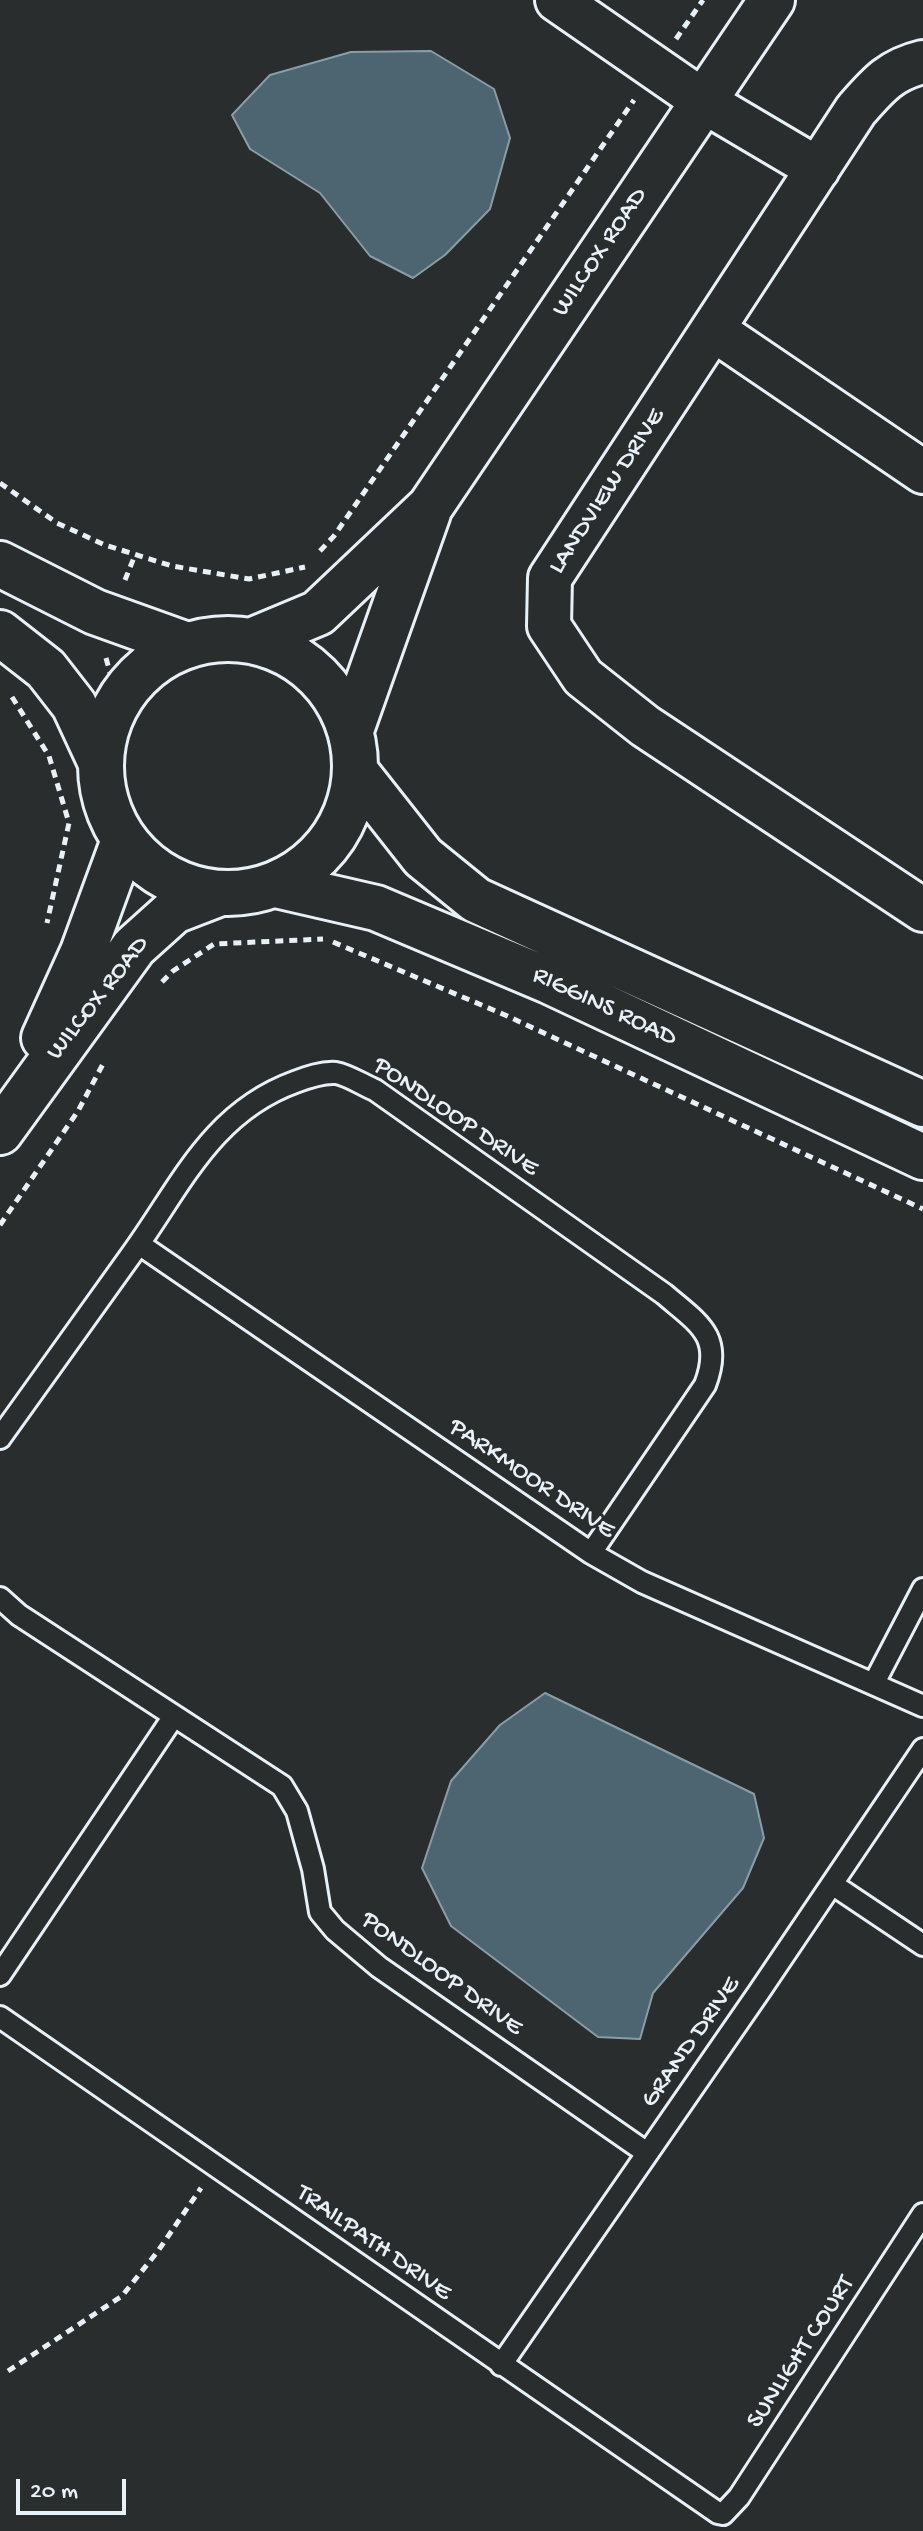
<!DOCTYPE html>
<style>
body{margin:0}
#map{position:relative;width:923px;height:2531px;overflow:hidden;background:#2a2d2e;font-family:"Gochi Hand",sans-serif}
canvas{display:block}
.scale{position:absolute;left:16px;top:2479px;width:110px;height:36px;box-sizing:border-box;border:4px solid #e8f1f8;border-top:0;padding-left:10px;font-size:24px;line-height:28px;white-space:nowrap;color:#e8f1f8;-webkit-text-stroke:6px #2a2d2e;paint-order:stroke}
</style>
<div id="map">
<canvas width="923" height="2531"></canvas>
<div class="scale">20 m</div>
</div>
<script>
const g = document.querySelector('canvas').getContext('2d');
g.lineJoin = 'round';
function paint(path, color) {
  g.fillStyle = color;
  g.fill(path, 'evenodd');
}
function strokePath(path, color, width, dash) {
  g.strokeStyle = color;
  g.lineWidth = width;
  g.lineCap = dash ? 'butt' : 'round';
  g.setLineDash(dash || []);
  g.stroke(path);
}
function drawText(font, color, halo, rows, align = 'center') {
  g.font = font + ' "Gochi Hand",sans-serif';
  g.lineWidth = 6;
  g.setLineDash([]);
  g.textBaseline = 'middle';
  g.strokeStyle = halo;
  g.fillStyle = color;
  for (const [text, x, y, turn = 0] of rows) {
    g.save();
    g.translate(x, y);
    g.rotate((+turn || 0) * Math.PI / 180);
    g.textAlign = isNaN(turn) ? turn : align;
    if (halo) g.strokeText(text, 0, 0);
    g.fillText(text, 0, 0);
    g.restore();
  }
}
const water = new Path2D(`
 M 431,51 L 494,89 L 510,138 L 490,209 L 445,255 L 413,278 L 370,256 L 320,193 L 250,149 L 232,115 L 270,75 L 351,52 Z
 M 545,1693 L 754,1794 L 764,1838 L 743,1888 L 653,1993 L 640,2039 L 598,2037 L 451,1926 L 422,1868 L 451,1781 L 500,1725 Z`);
paint(water, '#4c6571');
strokePath(water, '#8a9da7', 2);
const lane = new Path2D(`
 M 139,1244 L 591,1553 L 642,1582 L 923,1706
 M 0,1438 C 44,1377 88,1316 131,1255 C 180,1188 210,1113 295,1082 C 308,1077 322,1072 336,1073 C 348,1075 363,1085 375,1090 L 664,1294 C 698,1323 724,1336 705,1385 L 591,1553
 M 0,1598 L 19,1615 L 282,1786 L 297,1811 L 313,1869 L 320,1912 L 335,1930 L 379,1967 L 647,2153
 M 874,1683 L 923,1589
 M 832,1884 L 923,1945
 M 0,1975 L 174,1716
 M 0,2017 L 718,2513 L 723,2514 L 739,2497 L 923,2214
 M 501,2365 L 759,1992 L 923,1749`);
const street = new Path2D(`
 M 557,0 L 703,101 L 818,169
 M 923,62 C 890,70 878,85 856,110 L 550,578 L 549,626 L 583,677 L 645,726 L 923,910
 M 714,330 L 923,472`);
const secondary = new Path2D(`
 M 0,564 L 95,612 L 187,645
 M 0,633 L 46,669 L 74,705 L 100,761
 M101 766a127 127 0 1 1 254 0a127 127 0 1 1-254 0Z
 M 251,641 L 318,613 L 430,507 L 772,0
 M 351,730 L 428,513
 M 356,772 L 423,857 L 476,900 L 923,1104
 M 276,885 L 376,908 L 549,981 L 923,1157
 M 44,1038 L 83,952 L 124,840
 M 0,1132 L 134,947 L 174,911 L 218,894`);
strokePath(lane, '#e8f1f8', 26);
strokePath(street, '#e8f1f8', 48);
strokePath(secondary, '#e8f1f8', 50);
strokePath(new Path2D(`
 M 676,39 L 703,0
 M 0,483 L 57,523 L 105,545 L 172,566 L 249,579 L 305,567
 M 320,551 L 334,536 L 634,100
 M 125,580 L 135,555
 M 106,658 L 113,684 L 107,687
 M 12,697 L 49,756 L 69,823 L 47,923
 M 333,942 L 505,1015 L 923,1209
 M 162,982 L 173,971 L 214,944 L 323,939
 M 0,1225 L 78,1111 L 103,1064
 M 8,2371 L 122,2296 L 158,2251 L 201,2188`), '#e8f1f8', 5, [8, 6]);
strokePath(lane, '#2a2d2e', 20);
strokePath(street, '#2a2d2e', 42);
strokePath(secondary, '#2a2d2e', 44);
drawText('26px', '#e8f1f8', '#2a2d2e', [
 ["WILCOX ROAD",601,253,-56],
 ["LANDVIEW DRIVE",608,492,-57],
 ["WILCOX ROAD",99,999,-52],
 ["RIGGINS ROAD",604,1008,25],
 ["PONDLOOP DRIVE",455,1118,34],
 ["PARKMOOR DRIVE",531,1480,34],
 ["PONDLOOP DRIVE",441,1975,36],
 ["GRAND DRIVE",692,2043,-55],
 ["TRAILPATH DRIVE",373,2244,35],
 ["SUNLIGHT COURT",802,2353,-57]
]);
</script>
